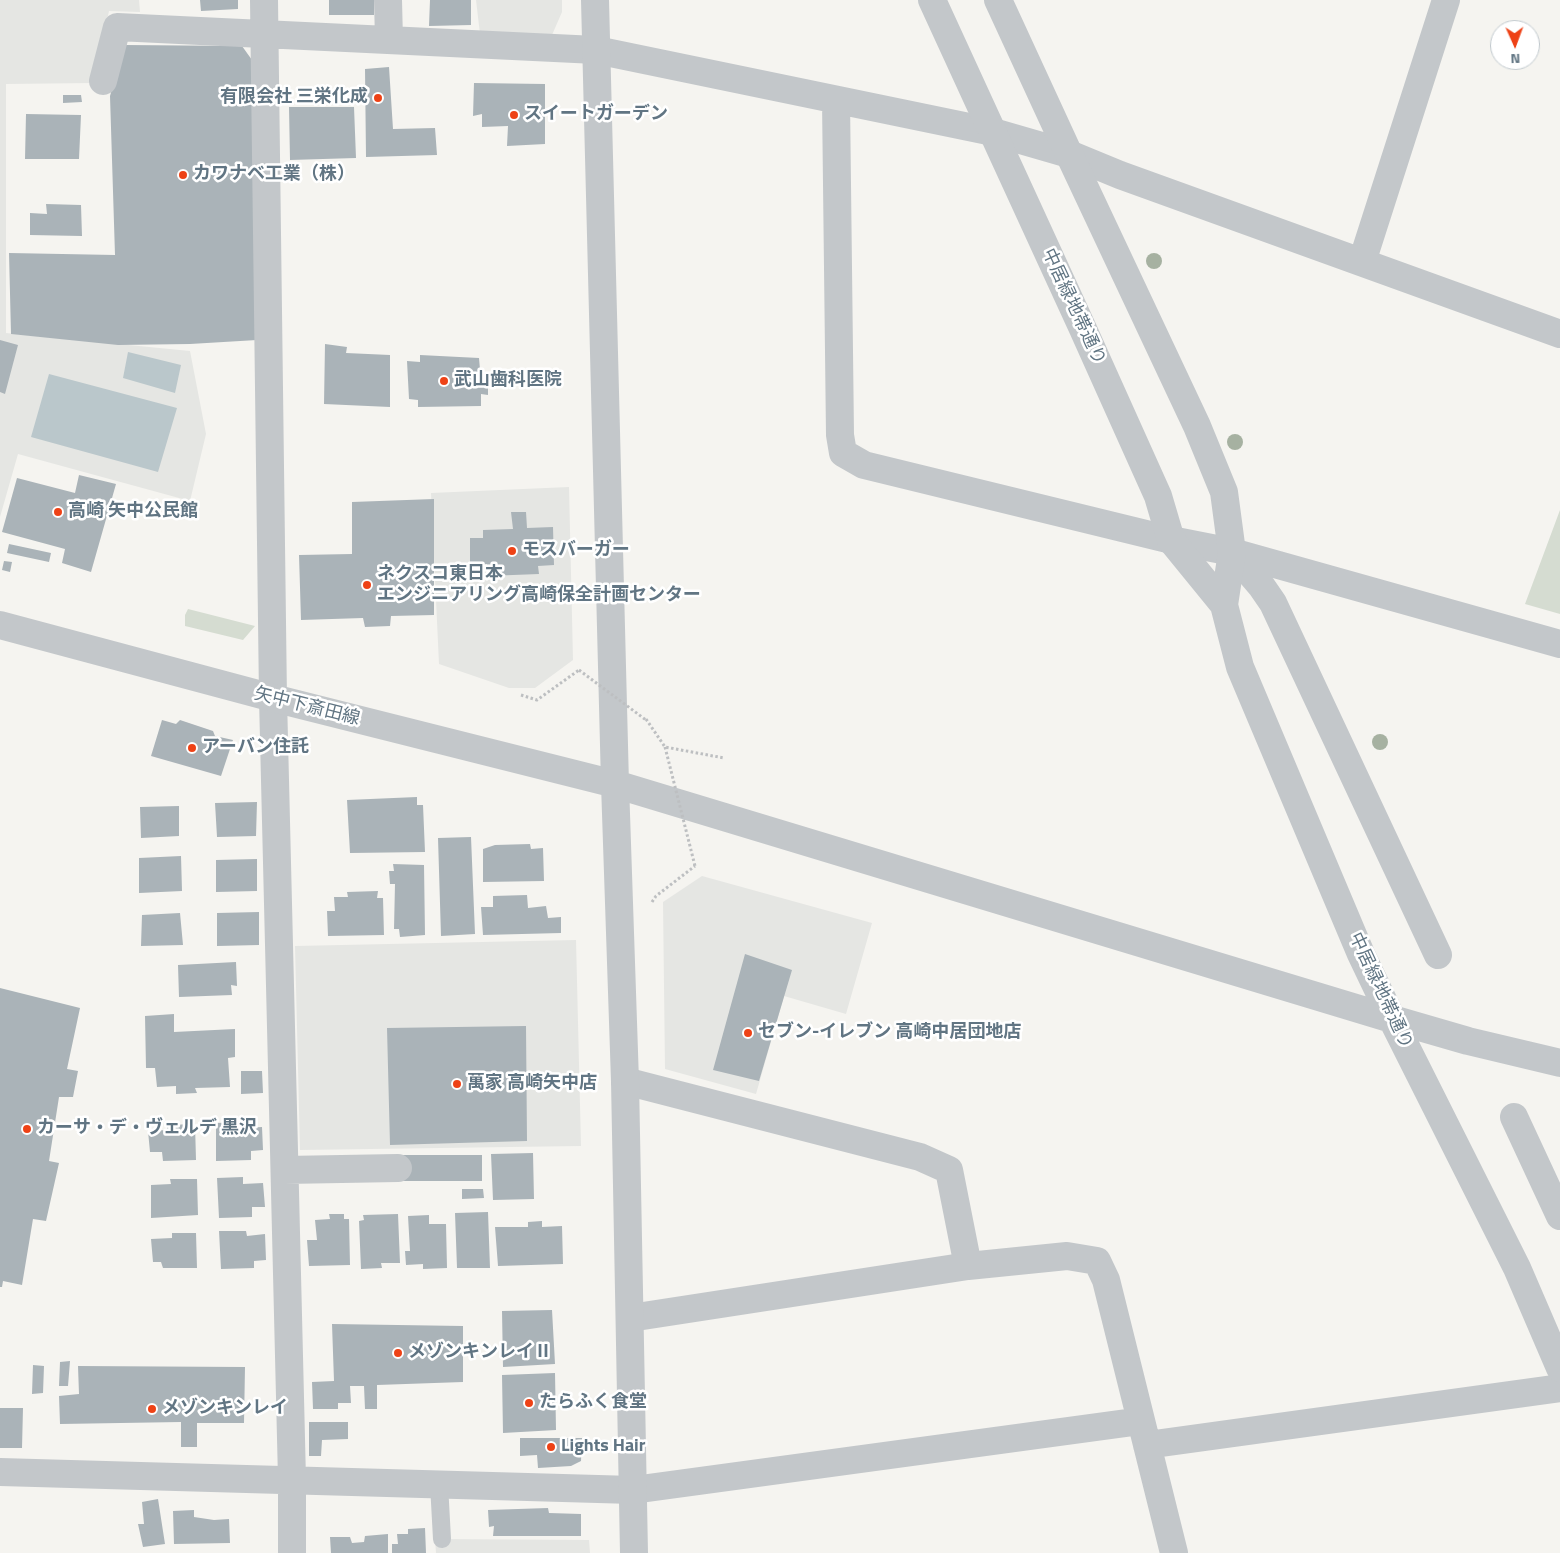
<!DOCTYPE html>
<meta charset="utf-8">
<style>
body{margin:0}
#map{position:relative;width:1560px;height:1553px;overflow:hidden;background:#f5f4f0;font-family:"Titillium Web",sans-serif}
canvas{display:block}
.north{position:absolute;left:1490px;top:20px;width:50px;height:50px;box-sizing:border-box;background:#fff;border:1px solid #c0c8cd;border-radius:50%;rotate:178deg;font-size:14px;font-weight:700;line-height:20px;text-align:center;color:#617583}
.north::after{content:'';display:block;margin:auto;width:18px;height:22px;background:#ee4216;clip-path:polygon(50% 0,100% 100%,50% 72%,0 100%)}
</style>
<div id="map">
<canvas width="1560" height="1553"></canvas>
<div class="north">N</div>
</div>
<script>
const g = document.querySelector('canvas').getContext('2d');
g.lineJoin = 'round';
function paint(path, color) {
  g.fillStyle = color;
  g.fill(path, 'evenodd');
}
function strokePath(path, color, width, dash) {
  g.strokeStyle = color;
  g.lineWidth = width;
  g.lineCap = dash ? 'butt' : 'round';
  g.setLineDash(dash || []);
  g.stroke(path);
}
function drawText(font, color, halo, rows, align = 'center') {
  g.font = font + ' "Titillium Web","Noto Sans JP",sans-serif';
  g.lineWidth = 5;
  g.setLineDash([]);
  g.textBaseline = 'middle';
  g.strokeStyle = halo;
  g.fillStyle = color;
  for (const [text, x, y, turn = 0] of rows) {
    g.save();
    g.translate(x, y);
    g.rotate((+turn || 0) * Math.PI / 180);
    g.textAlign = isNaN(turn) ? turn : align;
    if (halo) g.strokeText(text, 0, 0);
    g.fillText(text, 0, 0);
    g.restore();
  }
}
paint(new Path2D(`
 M 0,0 L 139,0 L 140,12 L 109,11 L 93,83 L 6,84 L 6,333 L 190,351 L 206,434 L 190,501 L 18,454 L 0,517 Z
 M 476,0 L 562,0 L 562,12 L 552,35 L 480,34 Z
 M 569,487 L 573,660 L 535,688 L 509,688 L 439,664 L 431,493 Z
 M 702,876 L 872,923 L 846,1014 L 784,996 L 756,1094 L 665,1069 L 663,902 Z
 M 576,940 L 581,1146 L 300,1150 L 295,946 Z
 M 435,1539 L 589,1540 L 590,1553 L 436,1553 Z`), '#e5e6e3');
paint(new Path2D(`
 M 1560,510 L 1560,614 L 1525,604 Z
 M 188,609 L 255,626 L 243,640 L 185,626 L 185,615 Z`), '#d5dcd1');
paint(new Path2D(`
 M 128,352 L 181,365 L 175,393 L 123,378 Z
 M 49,374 L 177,408 L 158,472 L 31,437 Z`), '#bac7cb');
paint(new Path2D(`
 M 200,0 L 238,0 L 238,9 L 201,11 Z
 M 329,0 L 374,0 L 374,15 L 329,15 Z
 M 430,0 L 471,0 L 471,25 L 429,26 Z
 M 125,45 L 242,46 L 252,60 L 257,340 L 190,344 L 118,345 L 11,334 L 9,253 L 115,255 L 110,96 Z
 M 389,67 L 393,129 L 435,128 L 437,155 L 366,157 L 365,69 Z
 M 474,83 L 545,84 L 545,144 L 507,146 L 508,126 L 482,127 L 482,114 L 473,116 Z
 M 63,95 L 81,95 L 82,102 L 63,103 Z
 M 289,107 L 354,107 L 356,158 L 290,160 Z
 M 26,114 L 81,115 L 79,159 L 25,159 Z
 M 46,204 L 81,205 L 82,236 L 30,235 L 30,213 L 47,214 Z
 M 0,340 L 18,345 L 5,394 L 0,392 Z
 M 325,344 L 347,347 L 346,353 L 390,355 L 390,407 L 324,404 Z
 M 420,355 L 479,358 L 481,381 L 488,381 L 488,395 L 481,394 L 481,406 L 418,407 L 418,400 L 409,399 L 407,361 L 420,362 Z
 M 79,475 L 116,484 L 91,572 L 62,563 L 65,549 L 2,532 L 17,478 L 75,493 Z
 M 434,499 L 434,615 L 391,616 L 390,626 L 365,627 L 363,618 L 301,620 L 299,555 L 352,554 L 352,502 Z
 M 511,512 L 526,512 L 527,528 L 553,527 L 554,565 L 538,566 L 539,574 L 487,576 L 487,564 L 470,565 L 470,538 L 483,538 L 483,530 L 513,529 Z
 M 9,544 L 51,553 L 49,562 L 7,553 Z
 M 4,561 L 12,562 L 10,572 L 2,570 Z
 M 162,720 L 176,724 L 180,720 L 213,731 L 215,736 L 233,740 L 221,776 L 151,756 Z
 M 417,797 L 417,805 L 423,805 L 425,852 L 350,853 L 347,800 Z
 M 257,802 L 256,836 L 217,837 L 215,803 Z
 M 179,806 L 179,836 L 141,838 L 140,807 Z
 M 471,837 L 475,934 L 441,936 L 438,838 Z
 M 530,844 L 531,849 L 543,848 L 544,881 L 483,882 L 483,849 L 495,845 Z
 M 181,856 L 182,891 L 139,893 L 139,858 Z
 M 257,859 L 257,891 L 216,892 L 216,860 Z
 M 393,864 L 424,865 L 425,935 L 400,937 L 399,929 L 394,929 L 395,884 L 390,884 L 389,871 L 394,871 Z
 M 378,891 L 377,898 L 383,898 L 384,935 L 328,936 L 327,911 L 335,911 L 334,897 L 348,897 L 347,892 Z
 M 527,895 L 528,908 L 546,906 L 548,918 L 561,917 L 561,933 L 483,935 L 481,907 L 493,907 L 493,896 Z
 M 259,912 L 259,945 L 217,946 L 217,913 Z
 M 180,913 L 183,945 L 141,946 L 142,915 Z
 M 745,954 L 792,970 L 759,1081 L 713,1070 Z
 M 236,962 L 237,986 L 231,985 L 232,995 L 179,997 L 178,965 Z
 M 0,988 L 80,1008 L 67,1069 L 78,1071 L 73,1097 L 59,1097 L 49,1161 L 59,1163 L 46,1221 L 33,1219 L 22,1285 L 3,1281 L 2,1287 L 0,1287 Z
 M 174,1014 L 174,1032 L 235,1029 L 235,1057 L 228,1058 L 230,1087 L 195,1088 L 197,1093 L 176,1094 L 176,1086 L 157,1087 L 155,1068 L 146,1068 L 145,1016 Z
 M 526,1026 L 527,1141 L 390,1145 L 387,1028 Z
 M 241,1071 L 262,1071 L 263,1093 L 241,1094 Z
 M 243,1122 L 243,1128 L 262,1127 L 263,1150 L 251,1151 L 251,1160 L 216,1161 L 216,1123 Z
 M 195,1124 L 196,1160 L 163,1161 L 162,1152 L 150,1152 L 148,1131 L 167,1130 L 167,1125 Z
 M 533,1153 L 534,1199 L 493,1200 L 491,1154 Z
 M 402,1155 L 482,1155 L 482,1181 L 403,1181 Z
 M 243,1177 L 243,1184 L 263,1183 L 265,1207 L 252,1207 L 252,1217 L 219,1218 L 217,1178 Z
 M 170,1179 L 197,1179 L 198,1215 L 151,1218 L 151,1185 L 171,1184 Z
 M 462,1189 L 483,1189 L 484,1198 L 462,1199 Z
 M 488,1212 L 490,1268 L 457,1268 L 455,1213 Z
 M 329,1214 L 344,1214 L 344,1219 L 349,1219 L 350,1265 L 309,1266 L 307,1240 L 317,1240 L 315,1220 L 330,1219 Z
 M 398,1214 L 400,1263 L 381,1263 L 382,1268 L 361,1269 L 359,1221 L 364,1220 L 363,1215 Z
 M 429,1215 L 429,1224 L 446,1224 L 447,1268 L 423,1269 L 423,1264 L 406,1265 L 405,1251 L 410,1251 L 408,1216 Z
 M 542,1221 L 542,1227 L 562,1226 L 563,1264 L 498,1266 L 495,1227 L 528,1227 L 528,1222 Z
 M 219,1231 L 246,1231 L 247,1236 L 265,1234 L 266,1260 L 254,1261 L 254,1268 L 221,1269 Z
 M 172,1233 L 196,1233 L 197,1268 L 163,1268 L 161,1262 L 153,1262 L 151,1239 L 172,1238 Z
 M 552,1310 L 555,1364 L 503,1367 L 502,1311 Z
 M 332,1324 L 463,1326 L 463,1382 L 377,1385 L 377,1409 L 365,1409 L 364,1386 L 350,1386 L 351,1403 L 338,1403 L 338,1409 L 313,1409 L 312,1382 L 334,1381 Z
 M 70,1361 L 68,1386 L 59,1386 L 60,1362 Z
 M 33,1365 L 44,1366 L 43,1393 L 32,1394 Z
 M 78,1366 L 245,1367 L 244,1423 L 197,1423 L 197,1447 L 181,1447 L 181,1422 L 60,1424 L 59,1396 L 79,1394 Z
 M 555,1373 L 556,1430 L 503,1433 L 502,1375 Z
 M 0,1408 L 23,1408 L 22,1448 L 0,1448 Z
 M 309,1422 L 348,1422 L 348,1439 L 322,1440 L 321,1456 L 309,1456 Z
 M 520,1438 L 582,1438 L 581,1461 L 571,1466 L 538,1468 L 537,1455 L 520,1456 Z
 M 158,1499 L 165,1544 L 143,1547 L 138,1524 L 144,1524 L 142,1502 Z
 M 548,1508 L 549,1513 L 581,1514 L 581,1536 L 493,1536 L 494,1526 L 489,1527 L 488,1510 Z
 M 194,1510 L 194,1517 L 214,1520 L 229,1519 L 230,1543 L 174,1544 L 173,1511 Z
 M 425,1528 L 426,1553 L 392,1553 L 392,1544 L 398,1544 L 397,1534 L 408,1534 L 408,1529 Z
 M 388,1534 L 388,1553 L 331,1553 L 330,1537 L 350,1537 L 352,1543 L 364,1542 L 365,1536 Z`), '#aab3b8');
strokePath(new Path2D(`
 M 521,695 L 537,700 L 579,670
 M 646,719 L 665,747 L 724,758
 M 652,902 L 656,896 L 695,866`), '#bdbfc1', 3, [2.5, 2.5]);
strokePath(new Path2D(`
 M 439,1484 L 442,1539`), '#c3c7ca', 18);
strokePath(new Path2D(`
 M 264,0 L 273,698 L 292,1479 L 292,1553
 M 388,0 L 389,40
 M 103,81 L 117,27 L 596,50 L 993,132 L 1069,154 L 1120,175 L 1560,334
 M 836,100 L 840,435 L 843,453 L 864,465 L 1171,540 L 1232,552 L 1560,644
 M 1362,262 L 1446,0
 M 1232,552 L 1262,587 L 1273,603 L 1438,955
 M 625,1081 L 920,1157 L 949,1170 L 968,1266
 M 1514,1117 L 1560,1216
 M 285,1170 L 398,1168
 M 630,1318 L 968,1266 L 1067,1256 L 1097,1261 L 1106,1280 L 1174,1553
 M 1147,1445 L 1560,1388
 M 0,1472 L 633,1490 L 1141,1421`), '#c3c7ca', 28);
strokePath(new Path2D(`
 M 595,0 L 615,784 L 625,1081 L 634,1553
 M 932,0 L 1083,329 L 1158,496 L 1171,540 L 1224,605
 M 998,0 L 1069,154 L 1197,426 L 1224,492 L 1232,552 L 1224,605 L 1240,667 L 1361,954 L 1392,1019 L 1517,1268 L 1560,1368
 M 0,625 L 273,698 L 615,784 L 1392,1019 L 1468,1041 L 1560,1063`), '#c3c7ca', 28);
strokePath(new Path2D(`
 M 579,670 L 646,720
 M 665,747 L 695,866`), '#bdbfc1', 3, [2.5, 2.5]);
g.fillStyle = '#a6b1a1';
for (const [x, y] of [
 [1154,261],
 [1235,442],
 [1380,742]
]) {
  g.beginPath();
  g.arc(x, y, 8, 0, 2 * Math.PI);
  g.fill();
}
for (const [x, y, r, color] of [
 [378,98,5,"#ee4216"],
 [514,115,5,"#ee4216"],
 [183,175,5,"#ee4216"],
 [444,381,5,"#ee4216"],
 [58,512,5,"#ee4216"],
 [512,551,5,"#ee4216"],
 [367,585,5,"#ee4216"],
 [192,748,5,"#ee4216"],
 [748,1033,5,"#ee4216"],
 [457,1084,5,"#ee4216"],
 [27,1129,5,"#ee4216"],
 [398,1353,5,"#ee4216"],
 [529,1403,5,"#ee4216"],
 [152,1409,5,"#ee4216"],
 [551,1447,5,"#ee4216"]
]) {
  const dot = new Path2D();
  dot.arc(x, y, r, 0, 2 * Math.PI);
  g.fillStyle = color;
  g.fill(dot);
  strokePath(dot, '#fff', 2);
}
drawText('bold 18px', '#617583', '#fff', [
 ["有限会社 三栄化成",368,98,"right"],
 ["スイートガーデン",524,115],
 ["カワナベ工業（株）",193,175],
 ["武山歯科医院",454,381],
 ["高崎 矢中公民館",68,512],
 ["モスバーガー",522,551],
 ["ネクスコ東日本",377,575],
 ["エンジニアリング高崎保全計画センター",377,596],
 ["アーバン住託",202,748],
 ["セブン-イレブン 高崎中居団地店",758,1033],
 ["萬家 高崎矢中店",467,1084],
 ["カーサ・デ・ヴェルデ 黒沢",37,1129],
 ["メゾンキンレイⅡ",408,1353],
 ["たらふく食堂",539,1403],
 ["メゾンキンレイ",162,1409],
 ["Lights Hair",561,1447]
], 'left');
drawText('18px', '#617583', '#fff', [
 ["中居緑地帯通り",1073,307,65],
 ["矢中下斎田線",307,707,14],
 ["中居緑地帯通り",1380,991,65]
]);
</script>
